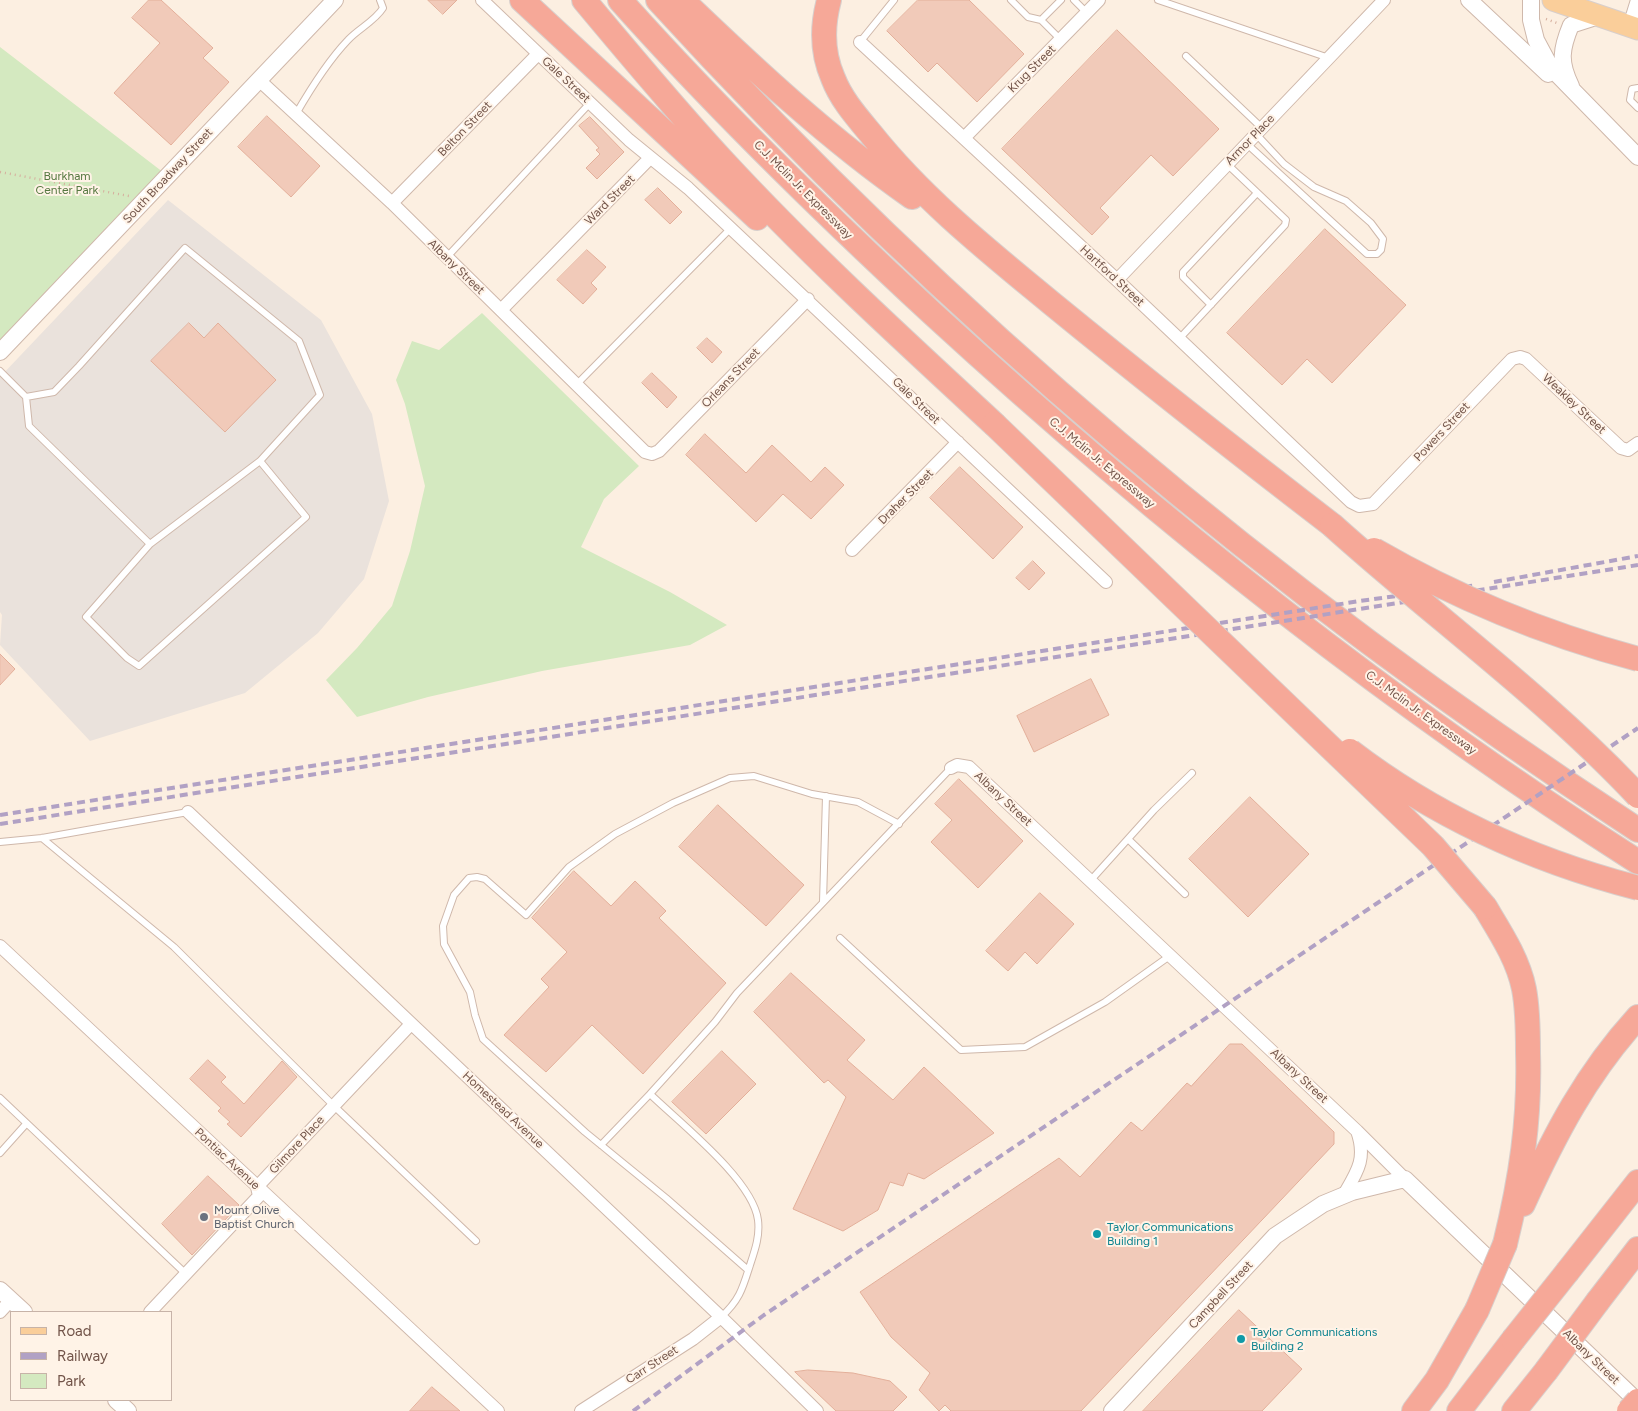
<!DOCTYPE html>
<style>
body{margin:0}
#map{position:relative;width:1638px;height:1411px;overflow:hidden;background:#fcefe1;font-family:Figtree,sans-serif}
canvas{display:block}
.legend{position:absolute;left:10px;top:1311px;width:162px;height:90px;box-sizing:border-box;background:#fff3e7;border:1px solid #c7b3a8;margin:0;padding:6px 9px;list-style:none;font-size:15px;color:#725449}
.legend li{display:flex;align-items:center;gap:10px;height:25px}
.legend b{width:25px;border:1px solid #c7b3a8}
</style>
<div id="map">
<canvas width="1638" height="1411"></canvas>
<ul class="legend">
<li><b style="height:6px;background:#face9a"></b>Road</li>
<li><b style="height:6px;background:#b1a1c4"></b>Railway</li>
<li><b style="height:14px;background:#d4e9c0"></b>Park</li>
</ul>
</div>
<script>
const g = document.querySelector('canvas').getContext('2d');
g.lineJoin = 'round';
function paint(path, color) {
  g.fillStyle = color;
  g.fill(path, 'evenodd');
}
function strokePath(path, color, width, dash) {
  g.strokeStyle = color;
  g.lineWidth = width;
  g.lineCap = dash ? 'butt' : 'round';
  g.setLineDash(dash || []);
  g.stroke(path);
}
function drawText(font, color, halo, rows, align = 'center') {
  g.font = font + ' Figtree,sans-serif';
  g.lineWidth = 4;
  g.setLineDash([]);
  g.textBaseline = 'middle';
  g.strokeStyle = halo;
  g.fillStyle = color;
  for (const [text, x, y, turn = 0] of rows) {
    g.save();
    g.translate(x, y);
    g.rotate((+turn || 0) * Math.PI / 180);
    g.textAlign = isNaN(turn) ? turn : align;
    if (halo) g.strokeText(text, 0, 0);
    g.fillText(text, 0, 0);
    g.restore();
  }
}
paint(new Path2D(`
 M 168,200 L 321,320 L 372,414 L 389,501 L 364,579 L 318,633 L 245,693 L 90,741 L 0,645 L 2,615 L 0,612 L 0,377 Z`), '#eae2dc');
paint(new Path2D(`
 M 0,47 L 168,176 L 0,352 Z
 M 482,313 L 639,466 L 604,499 L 581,547 L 670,592 L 727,625 L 690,645 L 542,671 L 428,697 L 357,717 L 326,680 L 357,648 L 392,606 L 410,551 L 425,486 L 405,404 L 396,380 L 412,341 L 439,350 Z`), '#d4e9c0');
const building = new Path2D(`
 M 149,0 L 161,0 L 213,48 L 203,58 L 229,82 L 171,145 L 114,93 L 160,43 L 132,18 Z
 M 428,0 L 457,0 L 443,14 Z
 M 918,0 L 969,0 L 1024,54 L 977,102 L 937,63 L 928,72 L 887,31 Z
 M 1117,30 L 1219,129 L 1173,176 L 1151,155 L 1100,208 L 1109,217 L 1092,235 L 1002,149 Z
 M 267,116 L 320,166 L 291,197 L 238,147 Z
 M 590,117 L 624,152 L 597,179 L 586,168 L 600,154 L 596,150 L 599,148 L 579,126 Z
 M 658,188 L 682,212 L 670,224 L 645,200 Z
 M 1325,229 L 1406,305 L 1332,383 L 1307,359 L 1282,385 L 1227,333 Z
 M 587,250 L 606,267 L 591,283 L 597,289 L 583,304 L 557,280 Z
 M 189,323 L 204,338 L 218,323 L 276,380 L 225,432 L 151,361 Z
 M 707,338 L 722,352 L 712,363 L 697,348 Z
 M 652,373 L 677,397 L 667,408 L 642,383 Z
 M 705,434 L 746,473 L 772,445 L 811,482 L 825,467 L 844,485 L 811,519 L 783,494 L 756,522 L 686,455 Z
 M 960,467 L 1023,527 L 993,559 L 930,498 Z
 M 1033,561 L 1045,573 L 1029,590 L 1016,578 Z
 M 0,654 L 15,669 L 0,685 Z
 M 1091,679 L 1109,715 L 1034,752 L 1017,716 Z
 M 959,779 L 1023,841 L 978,888 L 931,842 L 952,820 L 935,804 Z
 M 1250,797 L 1309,854 L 1248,917 L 1189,859 Z
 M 718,805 L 804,885 L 766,926 L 679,847 Z
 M 574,871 L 611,906 L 635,881 L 666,911 L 659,918 L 726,983 L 643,1074 L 592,1025 L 546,1072 L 504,1035 L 549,987 L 541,979 L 567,952 L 532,918 Z
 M 1040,893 L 1074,924 L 1037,964 L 1025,952 L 1008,971 L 986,951 Z
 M 791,973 L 865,1040 L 847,1060 L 893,1100 L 924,1067 L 994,1133 L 924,1179 L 908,1173 L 903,1186 L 890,1182 L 878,1210 L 843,1231 L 793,1209 L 846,1097 L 828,1080 L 824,1083 L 754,1012 Z
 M 1230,1044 L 1242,1044 L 1334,1132 L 1334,1144 L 1081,1411 L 951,1411 L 945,1405 L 939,1411 L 919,1390 L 930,1373 L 891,1337 L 860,1292 L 1059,1158 L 1080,1177 L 1131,1122 L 1142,1131 L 1187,1083 L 1191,1086 Z
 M 722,1051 L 756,1084 L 706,1134 L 672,1102 Z
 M 208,1060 L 226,1077 L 221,1082 L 244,1104 L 282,1061 L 297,1077 L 241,1137 L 227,1124 L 230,1122 L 218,1111 L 221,1108 L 190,1079 Z
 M 208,1176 L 239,1205 L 192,1255 L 162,1224 Z
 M 1239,1310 L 1302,1369 L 1262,1411 L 1143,1411 Z
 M 808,1370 L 853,1373 L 890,1381 L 907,1397 L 893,1411 L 836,1411 L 795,1372 Z
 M 432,1387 L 460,1411 L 410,1411 Z`);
paint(building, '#f1cab9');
strokePath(building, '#e3af9a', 1);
const service = new Path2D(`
 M 1011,0 L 1028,17 L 1041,20 L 1061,0
 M 1074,0 L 1087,13
 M 1158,0 L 1329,58
 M 1041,20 L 1061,40
 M 860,42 L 894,0
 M 1186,56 L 1262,128
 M 1638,88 L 1632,89 L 1630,100 L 1638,108
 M 296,114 C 311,88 327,62 348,40 C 358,29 375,21 383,8 L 380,0
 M 1247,144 L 1367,254 L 1377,254 L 1381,250 L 1383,239 L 1371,223 L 1346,201 L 1314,187 L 1284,164 L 1256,134
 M 446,258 L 590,103
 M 1211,305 L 1183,277 L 1183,272 L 1257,193
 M 1179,339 L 1285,225 L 1286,220 L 1227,164
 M 0,371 L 26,397 L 29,426 L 150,544
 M 576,385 L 731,228
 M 26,397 L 54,392 L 79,366 L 185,248 L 299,341 L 320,395 L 260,461 L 150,544 L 86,617 L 127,658 L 139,666 L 306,517 L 260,461
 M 42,838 L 174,947 L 334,1106 L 476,1241
 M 1128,839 L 1185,894
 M 0,842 L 42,838 L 188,812
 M 1091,880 L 1154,810 L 1192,773
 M 823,902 L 826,796
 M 840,938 L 961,1050 L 1025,1047 L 1105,1002 L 1171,955
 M 0,1098 L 186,1274
 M 601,1145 L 650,1094
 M 0,1153 L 26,1124
 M 748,1270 L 666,1198 L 585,1132 L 483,1039 L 475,1015 L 470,992 L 444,944 L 443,926 L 454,895 L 469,878 L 477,877 L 485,879 L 526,915 L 569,867 L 615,834 L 673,803 L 730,778 L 754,776 L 812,794 L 858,802 L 899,824
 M 721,1317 C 740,1300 743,1287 750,1265 C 755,1250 760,1236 758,1220 C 753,1180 680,1123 650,1094 L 715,1022 L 737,993 L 951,768`);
const minor = new Path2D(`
 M 482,0 L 629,140 L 688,188 L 1106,582
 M 1629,26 L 1637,0
 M 860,42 L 1117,280 L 1351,502 L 1359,506 L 1373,504 L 1512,359 L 1520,357 L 1526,359 L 1621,448 L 1628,450 L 1638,443
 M 259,80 L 392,203 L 645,452 L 652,454 L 659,451 L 808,299
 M 964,138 L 1099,0
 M 392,203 L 538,54
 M 1117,280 L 1384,0
 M 501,310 L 650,158
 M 852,550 L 958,442
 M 951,768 L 957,765 L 969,767 L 1357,1131 L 1405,1179
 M 188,812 L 721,1317 L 817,1411
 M 0,946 L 498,1411
 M 1343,1196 C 1357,1172 1367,1159 1357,1131
 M 0,1312 L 11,1300
 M 150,1312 L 259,1196 L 257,1187 L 411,1024
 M 581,1411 L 693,1339 L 721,1317`);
const tertiary = new Path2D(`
 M 1469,0 L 1548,74
 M 1531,0 L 1531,20 L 1536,40 L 1551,68 L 1638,157
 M 1571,86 C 1559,62 1561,49 1571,25 L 1599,16
 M 0,352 L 335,0
 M 0,1290 L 24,1312
 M 116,1400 L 128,1411
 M 1112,1411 L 1275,1236 L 1323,1204 L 1352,1192 L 1405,1179 L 1638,1402`);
const primary = new Path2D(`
 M 1553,0 L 1638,29`);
const motorway = new Path2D(`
 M 522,0 L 757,218
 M 584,0 C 629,54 674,108 722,160 C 808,253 901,338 994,424
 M 620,0 C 718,110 825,214 933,314 C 1152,515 1387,702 1638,862
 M 658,0 C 947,317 1278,595 1638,830
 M 682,0 C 755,70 829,139 912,197
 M 829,0 C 822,26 822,53 833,78 C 841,99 856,116 871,134 C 922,198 987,250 1050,302 C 1143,378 1237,452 1332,525
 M 1485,907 C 1500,932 1518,959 1524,989 C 1528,1010 1528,1032 1528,1053 C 1530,1120 1521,1179 1505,1244
 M 1523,1204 C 1555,1134 1586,1074 1638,1017
 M 1568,1271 L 1638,1182
 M 1598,1301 L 1638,1249
 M 1414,1411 L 1437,1380 L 1477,1310
 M 1459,1411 L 1513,1340
 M 1514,1411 L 1546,1371`);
strokePath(service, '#cfb8ab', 8);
strokePath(minor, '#cfb8ab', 14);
strokePath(tertiary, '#cfb8ab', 18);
strokePath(primary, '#d8cfcc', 23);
strokePath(motorway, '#d8cfcc', 26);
strokePath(new Path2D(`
 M 1546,19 L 1557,23
 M 0,172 L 129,196`), '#d5ae9d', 2.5, [1, 4]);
strokePath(service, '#fff', 6);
strokePath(minor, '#fff', 12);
strokePath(tertiary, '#fff', 16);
strokePath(primary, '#face9a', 21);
strokePath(motorway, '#f6a898', 24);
strokePath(new Path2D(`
 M 1494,582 L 1638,556
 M 0,815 L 1360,601 L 1477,585
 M 0,824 L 1638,565
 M 633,1411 L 764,1315 L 1638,728`), '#b1a1c4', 4, [8, 5]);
const motorwayBridge = new Path2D(`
 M 994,424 L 1433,846 L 1485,907
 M 1332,525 C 1433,616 1544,696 1638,796
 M 1374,550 C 1457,598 1545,634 1638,659
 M 1350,751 C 1436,817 1534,861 1638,888
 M 1477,1310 L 1505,1244
 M 1513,1340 L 1568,1271
 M 1546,1371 L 1598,1301
 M 1629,1411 L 1638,1401`);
strokePath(motorwayBridge, '#d8cfcc', 26, []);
strokePath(motorwayBridge, '#f6a898', 24);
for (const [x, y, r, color] of [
 [204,1217,5,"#6b7280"],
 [1097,1234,5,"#0f9aa8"],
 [1241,1339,5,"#0f9aa8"]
]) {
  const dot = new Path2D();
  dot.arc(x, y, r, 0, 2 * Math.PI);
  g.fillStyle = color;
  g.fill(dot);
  strokePath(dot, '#fff3e7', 2);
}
drawText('12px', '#725449', '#fff3e7', [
 ["Krug Street",1032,69,-45],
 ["Gale Street",566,80,43],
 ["Belton Street",465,129,-46],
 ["Armor Place",1250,140,-46],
 ["South Broadway Street",168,176,-47],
 ["C.J. Mclin Jr. Expressway",803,190,45],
 ["Ward Street",610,200,-45],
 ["Albany Street",456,267,44],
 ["Hartford Street",1112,276,43],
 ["Orleans Street",731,378,-46],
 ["Gale Street",916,401,44],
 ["Weakley Street",1574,404,43],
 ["Powers Street",1442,432,-47],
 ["C.J. Mclin Jr. Expressway",1102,463,40],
 ["Draher Street",906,497,-45],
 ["C.J. Mclin Jr. Expressway",1421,713,36],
 ["Albany Street",1003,799,43],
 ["Albany Street",1299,1076,43],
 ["Homestead Avenue",503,1110,43],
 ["Gilmore Place",297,1145,-47],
 ["Pontiac Avenue",227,1159,43],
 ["Campbell Street",1221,1295,-47],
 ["Albany Street",1591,1357,44],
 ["Carr Street",652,1365,-33]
]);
drawText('12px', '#567841', '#fff3e7', [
 ["Burkham",67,176],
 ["Center Park",67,190]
]);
drawText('12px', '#5b616d', '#fff3e7', [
 ["Mount Olive",214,1210],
 ["Baptist Church",214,1224]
], 'left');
drawText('12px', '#0d838f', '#fff3e7', [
 ["Taylor Communications",1107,1227],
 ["Building 1",1107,1241],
 ["Taylor Communications",1251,1332],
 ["Building 2",1251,1346]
], 'left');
</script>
